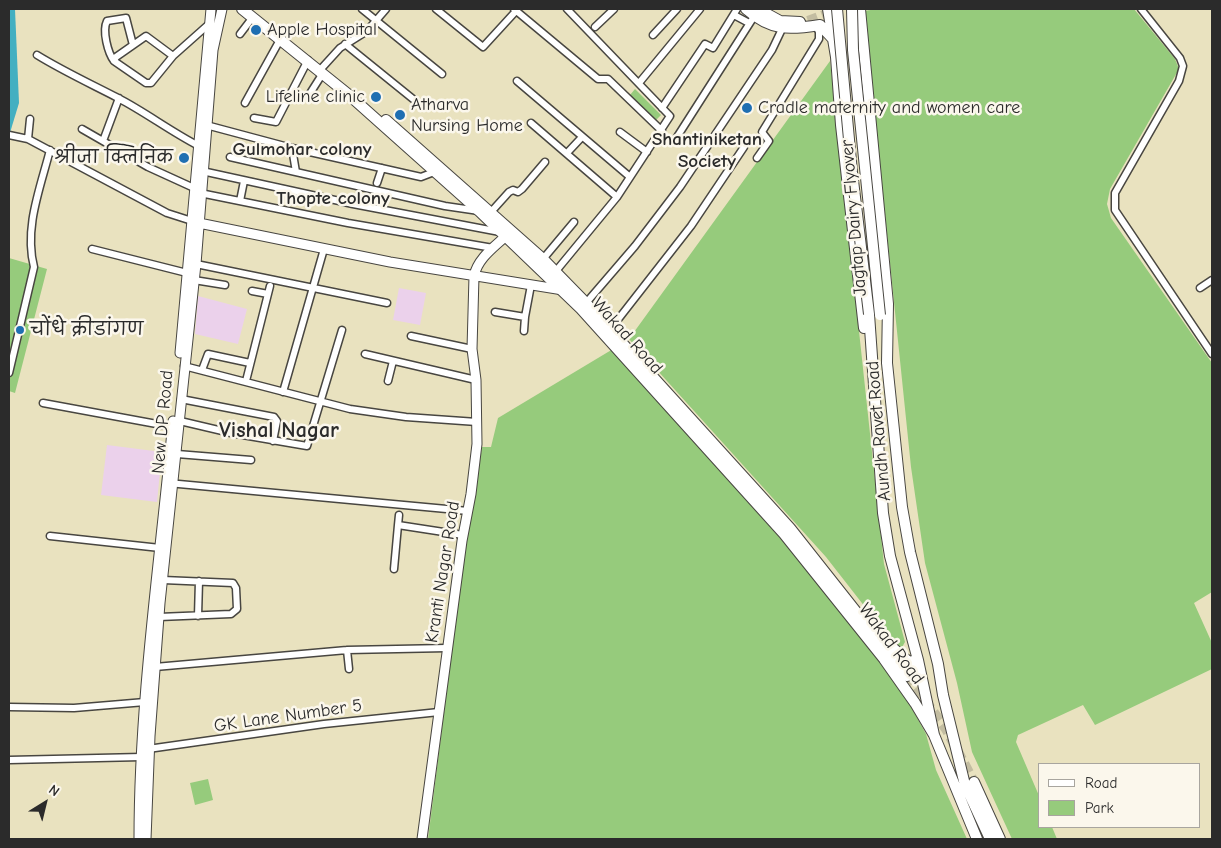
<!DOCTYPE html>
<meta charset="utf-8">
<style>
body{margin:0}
#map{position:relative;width:1221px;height:848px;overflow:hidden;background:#e9e2bf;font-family:"Comic Neue",sans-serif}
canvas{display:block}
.frame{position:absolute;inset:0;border:10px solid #2b2b2b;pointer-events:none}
.legend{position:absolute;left:1038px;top:763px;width:162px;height:65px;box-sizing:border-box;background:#fbf7ec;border:1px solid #a8a59f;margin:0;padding:6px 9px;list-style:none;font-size:15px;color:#2b2b2b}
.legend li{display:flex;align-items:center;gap:10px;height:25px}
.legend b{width:25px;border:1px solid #a8a59f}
.north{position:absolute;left:20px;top:778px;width:50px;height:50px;-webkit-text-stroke:4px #fbf7ec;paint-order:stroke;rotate:36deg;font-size:14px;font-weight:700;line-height:20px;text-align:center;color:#2b2b2b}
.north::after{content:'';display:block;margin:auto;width:18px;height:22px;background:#2b2b2b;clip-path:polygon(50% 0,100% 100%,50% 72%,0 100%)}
</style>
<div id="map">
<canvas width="1221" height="848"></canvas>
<div class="frame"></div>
<ul class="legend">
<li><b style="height:6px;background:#fff"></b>Road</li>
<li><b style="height:14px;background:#96cb7c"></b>Park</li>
</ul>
<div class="north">N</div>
</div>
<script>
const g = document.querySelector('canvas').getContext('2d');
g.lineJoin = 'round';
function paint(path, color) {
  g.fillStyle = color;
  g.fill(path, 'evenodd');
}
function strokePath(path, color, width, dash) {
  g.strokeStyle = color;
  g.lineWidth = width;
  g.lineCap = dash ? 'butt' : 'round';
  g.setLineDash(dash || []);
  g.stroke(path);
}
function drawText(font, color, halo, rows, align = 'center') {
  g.font = font + ' "Comic Neue","Playpen Sans Deva",sans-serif';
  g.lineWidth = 5;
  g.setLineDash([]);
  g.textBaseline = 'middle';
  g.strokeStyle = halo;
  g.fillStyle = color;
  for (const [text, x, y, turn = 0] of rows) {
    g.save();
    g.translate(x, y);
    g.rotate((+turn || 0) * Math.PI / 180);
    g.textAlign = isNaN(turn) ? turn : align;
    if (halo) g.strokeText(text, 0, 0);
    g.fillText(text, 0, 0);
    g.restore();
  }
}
paint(new Path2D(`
 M 399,288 L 426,293 L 420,325 L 393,320 Z
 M 198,296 L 247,309 L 238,344 L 195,334 Z
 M 107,445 L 162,452 L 157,502 L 101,495 Z`), '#ebd1eb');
paint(new Path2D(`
 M 877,9 L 1134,9 L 1175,59 L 1179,69 L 1110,189 L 1107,204 L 1111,218 L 1212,363 L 1212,592 L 1194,603 L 1212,643 L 1212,669 L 1095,725 L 1083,705 L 1018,735 L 1016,742 L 1040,798 L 1040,827 L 1052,827 L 1057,839 L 1012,839 L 972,752 L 957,683 L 925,563 L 911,467 L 864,11 Z
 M 830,61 L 884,564 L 905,642 L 901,649 L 897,648 L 826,557 L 629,339 Z
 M 635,89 L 661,115 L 656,120 L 630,95 Z
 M 9,258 L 47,269 L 15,393 L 9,391 Z
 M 613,349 L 789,548 L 849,620 L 903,692 L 926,734 L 936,770 L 967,839 L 428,839 L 467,531 L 473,506 L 482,447 L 491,447 L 498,418 Z
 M 208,779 L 213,800 L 195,805 L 190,783 Z`), '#96cb7c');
paint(new Path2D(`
 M 9,9 L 15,9 L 19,103 L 9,136 Z`), '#43afc1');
strokePath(new Path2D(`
 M 808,21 L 835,11
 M 907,676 L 946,729 L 974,782`), '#c3bda1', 10, [10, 5]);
const street = new Path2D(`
 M 362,9 L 442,74
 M 436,9 L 483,47 L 516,11
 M 514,9 L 598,79 L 608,79 L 662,131
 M 1141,9 L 1180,58 L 1183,66 L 1179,81 L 1115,193 L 1115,210 L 1212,354
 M 734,15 L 749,23
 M 595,27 L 614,9
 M 240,34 L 253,17
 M 653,35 L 677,9
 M 345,44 L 413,99
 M 37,55 C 63,71 91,84 118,98 C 145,112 170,131 197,145
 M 173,56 L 151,83 L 146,83 L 114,61 L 116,57 L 146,36 L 173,56 L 209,24
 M 114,61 C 108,53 102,31 107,21 L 126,18 L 133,45
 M 320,70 L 340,48 L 367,31 L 386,9
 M 517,81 L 630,177
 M 639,83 L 700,9
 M 309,95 L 323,73
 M 245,103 L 281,38
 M 662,108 L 705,44 L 713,48 L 737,9
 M 254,118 L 276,122 L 308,60
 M 531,123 L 617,197
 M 206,125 L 292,148 L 421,177 L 434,172
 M 82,129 L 148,167 L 194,188
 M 620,132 L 647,152
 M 9,135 L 28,139 L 167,213 L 192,221
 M 677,137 L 755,15
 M 28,139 L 30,119
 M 103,141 L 119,98
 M 292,148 L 296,172
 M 567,153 L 582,137
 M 230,157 L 445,206 L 479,211
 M 757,158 L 769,141 L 762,132 L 819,39 L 819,32 L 816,26
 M 202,171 L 353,204 L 500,232
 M 377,183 L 382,168
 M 200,193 L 348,223 L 493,248
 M 240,201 L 244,181
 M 491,212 L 509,192 L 513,190 L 518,192 L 522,189 L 545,162
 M 92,249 L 187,273
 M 543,259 L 574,222
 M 196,264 L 387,303
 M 556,271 L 617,197 L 670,116 L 567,9
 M 194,280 L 225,285
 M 1200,288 L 1212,280
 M 252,291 L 268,294
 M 586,303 L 635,246 L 680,187 L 772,50 L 782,29
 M 495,312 L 525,317 L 531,285
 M 524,331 L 525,317
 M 609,331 L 691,226 L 744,147
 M 411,336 L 472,349
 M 365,354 L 476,380
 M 184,366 L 350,409 L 406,417 L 477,422
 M 202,370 L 208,354 L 250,363
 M 9,373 L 34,267 C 24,228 40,189 50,150
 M 246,381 L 270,286
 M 388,381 L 393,361
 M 283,392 L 324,249
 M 181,399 L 274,417 L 277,421 L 273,441
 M 43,403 L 173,427
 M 180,421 L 231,433 L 307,446 L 342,330
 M 177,454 L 251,460
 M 168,483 L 468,511
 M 398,525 L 399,515
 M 50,536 L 160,548
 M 394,569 L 398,525 L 463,535
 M 198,616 L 199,581
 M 159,617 L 231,614 L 237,609 L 236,588 L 233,583 L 163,580
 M 347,650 L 349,669
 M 155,667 L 347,650 L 447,648
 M 9,707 L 74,708 L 145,702
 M 148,749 L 324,724 L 439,712
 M 9,760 L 142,757`);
const secondary = new Path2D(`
 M 194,222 L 390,262 L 563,290
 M 180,353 L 211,9
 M 139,839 C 139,699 160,560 173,421
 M 146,839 L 150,736 L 160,603 L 196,264 L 213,50 L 222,9
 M 422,839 L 462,541 L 471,494 L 477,444 L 476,380 L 472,349 L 474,276 C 478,257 496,246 509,233`);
const primary = new Path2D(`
 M 242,9 L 349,95 L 479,211 L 581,309 L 784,534 L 884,659 L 915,703 L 934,735
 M 746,9 C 771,31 789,30 820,25 L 833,39
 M 758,9 L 780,21 L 800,22
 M 828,9 L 836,57 L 841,125 L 864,328
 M 860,9 L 888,304 L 887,363 L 902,507 L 910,552 L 938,664 L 943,695 L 965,785 L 990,839
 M 386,120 L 543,259 L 586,303 L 790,528 L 907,676
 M 869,314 L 883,513 L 890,556 L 918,660 L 934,735 L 977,839
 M 893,648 L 909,662 L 918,660
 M 974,782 L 1000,839`);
strokePath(street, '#484641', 9);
strokePath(secondary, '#484641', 11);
strokePath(primary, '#484641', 12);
strokePath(street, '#fff', 6);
strokePath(secondary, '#fff', 9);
strokePath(primary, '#fff', 10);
const primaryBridge = new Path2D(`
 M 837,9 L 852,172 L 869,314
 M 852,9 L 853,50 L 880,315`);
strokePath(primaryBridge, '#484641', 12, []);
strokePath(primaryBridge, '#fff', 10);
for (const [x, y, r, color] of [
 [256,30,6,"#1f6fb2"],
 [376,97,6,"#1f6fb2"],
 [747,108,6,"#1f6fb2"],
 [400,115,6,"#1f6fb2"],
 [184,158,6,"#1f6fb2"],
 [20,330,5,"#1f6fb2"]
]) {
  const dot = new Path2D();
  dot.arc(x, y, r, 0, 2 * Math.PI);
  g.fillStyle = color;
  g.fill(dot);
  strokePath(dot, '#fbf7ec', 2);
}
drawText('18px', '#2b2b2b', '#fbf7ec', [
 ["Apple Hospital",267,30],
 ["Lifeline clinic",365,97,"right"],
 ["Atharva",411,105],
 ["Nursing Home",411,126],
 ["Cradle maternity and women care",758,108],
 ["श्रीजा क्लिनिक",173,158,"right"],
 ["चोंधे क्रीडांगण",30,330]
], 'left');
drawText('18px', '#2b2b2b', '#fbf7ec', [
 ["Jagtap Dairy Flyover",854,218,-95],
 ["Wakad Road",627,336,48],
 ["New DP Road",163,422,-85],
 ["Aundh Ravet Road",879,431,-95],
 ["Kranti Nagar Road",443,572,-81],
 ["Wakad Road",891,644,53],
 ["GK Lane Number 5",288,716,-8]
]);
drawText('bold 19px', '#2b2b2b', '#fbf7ec', [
 ["Shantiniketan",707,140],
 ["Society",707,162],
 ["Gulmohar colony",302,150],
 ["Thopte colony",333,199]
]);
drawText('bold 22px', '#2b2b2b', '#fbf7ec', [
 ["Vishal Nagar",279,431]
]);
</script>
